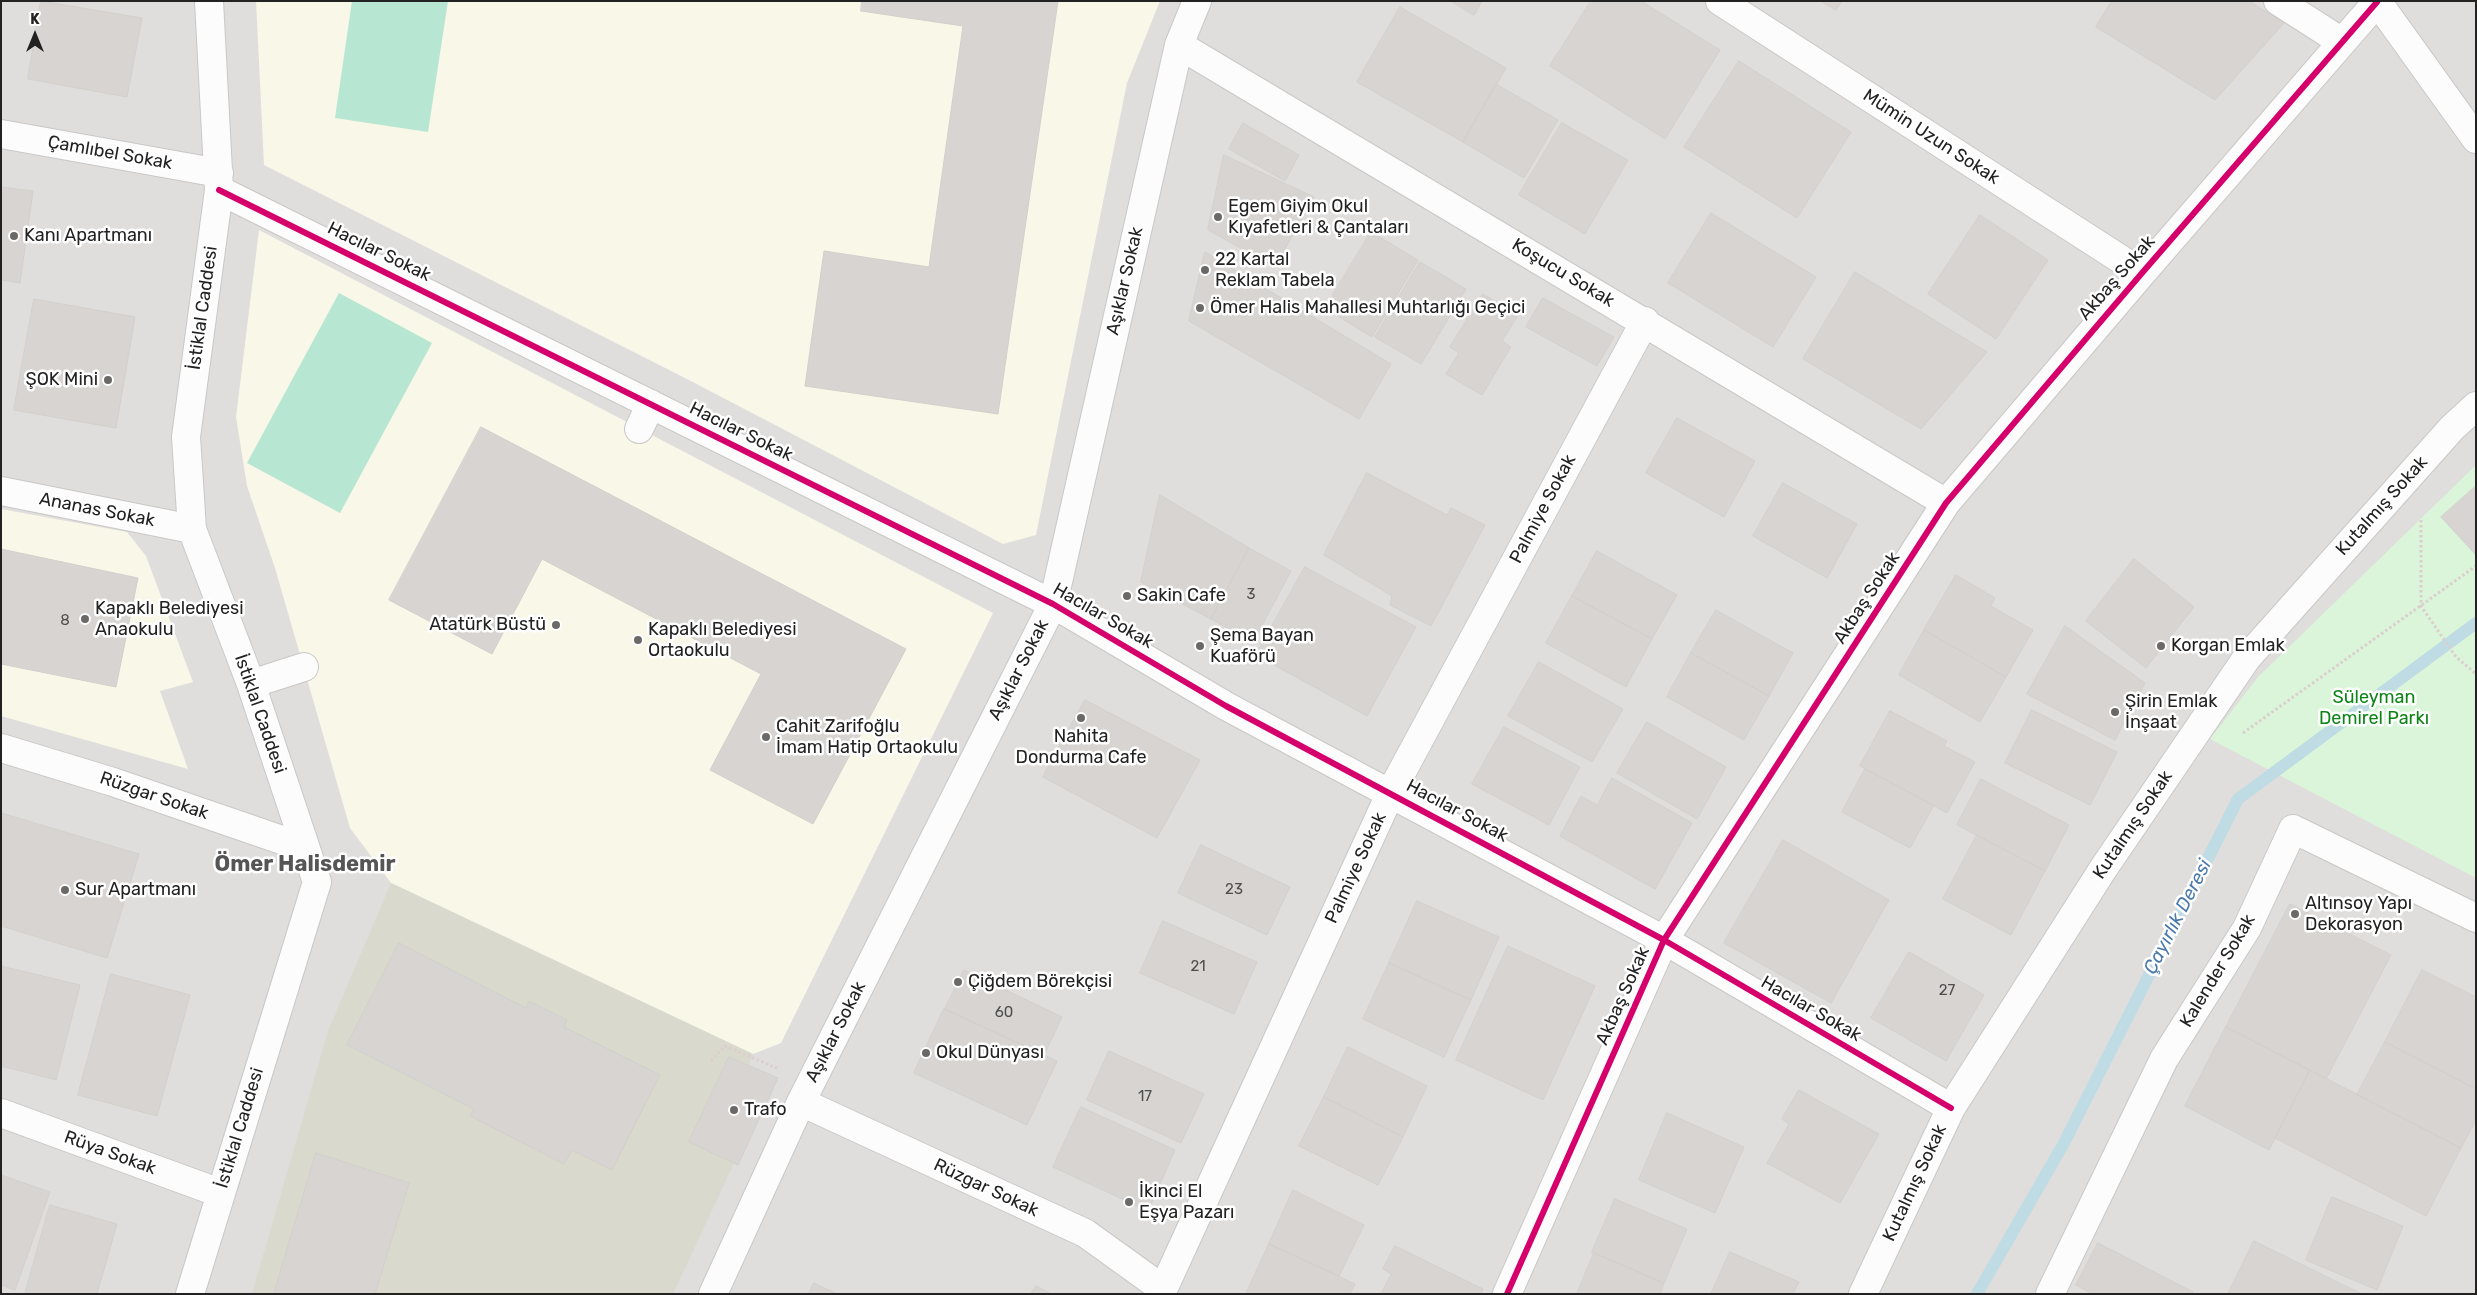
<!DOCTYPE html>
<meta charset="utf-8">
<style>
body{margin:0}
#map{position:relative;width:2477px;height:1295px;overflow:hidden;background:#f0eeeb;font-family:Rubik,sans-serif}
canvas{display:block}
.frame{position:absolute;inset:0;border:2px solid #222;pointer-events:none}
.north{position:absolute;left:10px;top:10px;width:50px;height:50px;-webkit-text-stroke:4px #fff;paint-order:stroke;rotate:0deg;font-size:14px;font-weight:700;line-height:20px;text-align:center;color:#222}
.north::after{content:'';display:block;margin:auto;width:18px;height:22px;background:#222;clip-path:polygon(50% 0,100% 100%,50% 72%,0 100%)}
</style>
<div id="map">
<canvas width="2477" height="1295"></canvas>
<div class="frame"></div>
<div class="north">K</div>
</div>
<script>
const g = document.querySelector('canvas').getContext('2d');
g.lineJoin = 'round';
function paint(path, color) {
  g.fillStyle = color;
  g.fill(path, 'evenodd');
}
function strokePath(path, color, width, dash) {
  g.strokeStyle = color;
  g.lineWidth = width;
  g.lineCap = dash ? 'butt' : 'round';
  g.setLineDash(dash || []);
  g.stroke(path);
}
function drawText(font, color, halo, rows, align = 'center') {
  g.font = font + ' Rubik,sans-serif';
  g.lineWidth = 5;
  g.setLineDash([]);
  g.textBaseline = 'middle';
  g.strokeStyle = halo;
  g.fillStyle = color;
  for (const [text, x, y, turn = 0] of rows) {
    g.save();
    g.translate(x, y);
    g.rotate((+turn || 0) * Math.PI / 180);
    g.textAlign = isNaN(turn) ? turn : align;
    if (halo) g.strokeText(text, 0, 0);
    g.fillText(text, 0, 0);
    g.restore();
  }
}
paint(new Path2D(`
 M 1,1 L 2476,1 L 2476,1294 L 1,1294 Z`), '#dfdedc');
paint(new Path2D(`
 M 256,1 L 1160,1 L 1127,83 L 1036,535 L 1003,544 L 687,379 L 264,165 Z
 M 259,230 L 993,613 L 781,1043 L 753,1054 L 391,883 L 350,828 L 275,568 L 247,486 L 236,417 Z
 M 1,509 L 127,532 L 146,556 L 193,682 L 160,691 L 188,769 L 1,716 Z`), '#f8f7e8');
paint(new Path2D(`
 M 391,883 L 753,1054 L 749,1065 L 729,1057 L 689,1142 L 734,1163 L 673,1294 L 252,1294 L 328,1031 Z`), '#d9d9cd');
paint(new Path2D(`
 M 2476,465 L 2476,878 L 2210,739 L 2258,677 Z`), '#daf5da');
paint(new Path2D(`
 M 352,1 L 448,1 L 428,132 L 335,118 Z
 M 339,293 L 432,343 L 340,513 L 247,463 Z`), '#b7e6d2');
strokePath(new Path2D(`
 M 1977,1294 L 2064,1143 L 2238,799 L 2476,623`), '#bfdbe3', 12);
const building = new Path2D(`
 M 41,1 L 142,18 L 127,97 L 28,79 Z
 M 862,1 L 1058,1 L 998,414 L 805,386 L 824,251 L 929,267 L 963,26 L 861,11 Z
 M 1451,1 L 1482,1 L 1474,15 Z
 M 1591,1 L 1641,1 L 1720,50 L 1665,139 L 1550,66 Z
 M 1821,1 L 1842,1 L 1836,10 Z
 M 2112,1 L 2249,1 L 2284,23 L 2215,100 L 2096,27 Z
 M 1400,7 L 1506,68 L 1463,142 L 1357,82 Z
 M 1739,61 L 1851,132 L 1797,218 L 1684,147 Z
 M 1496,84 L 1558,120 L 1524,178 L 1463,142 Z
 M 1243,123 L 1299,155 L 1285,181 L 1229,149 Z
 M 1562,123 L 1628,160 L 1585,234 L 1519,195 Z
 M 1224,155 L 1314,197 L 1275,267 L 1208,230 Z
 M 1,187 L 33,191 L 20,283 L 1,280 Z
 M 1711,213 L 1816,277 L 1773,347 L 1668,283 Z
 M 1980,215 L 2048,260 L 1996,339 L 1928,294 Z
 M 1371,232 L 1418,260 L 1372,337 L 1325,308 Z
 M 1205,252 L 1391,364 L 1359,419 L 1189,321 Z
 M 1420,262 L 1466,289 L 1421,364 L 1375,337 Z
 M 1855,272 L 1987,352 L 1921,429 L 1803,359 Z
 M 1483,294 L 1518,315 L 1502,341 L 1511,347 L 1482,395 L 1446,374 L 1459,353 L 1450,347 Z
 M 1543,298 L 1614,337 L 1597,366 L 1526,327 Z
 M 34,299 L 135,317 L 116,428 L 14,410 Z
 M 1677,418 L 1755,461 L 1724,517 L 1646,473 Z
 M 481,427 L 906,649 L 813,824 L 710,770 L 761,674 L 542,559 L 492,654 L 389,600 Z
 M 1367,473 L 1447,515 L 1451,508 L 1485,525 L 1431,626 L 1390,605 L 1392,596 L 1324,555 Z
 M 1783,483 L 1857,524 L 1827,578 L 1753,536 Z
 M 2476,486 L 2476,555 L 2441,517 Z
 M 1160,495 L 1249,548 L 1211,619 L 1141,582 Z
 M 1249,548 L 1291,571 L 1253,642 L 1211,619 Z
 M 1,549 L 138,578 L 116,687 L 1,664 Z
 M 1597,551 L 1677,595 L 1652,639 L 1572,596 Z
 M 2134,559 L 2194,607 L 2146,668 L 2086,621 Z
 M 1305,567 L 1416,627 L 1367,716 L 1256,655 Z
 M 1956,575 L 1995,598 L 1991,606 L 2033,630 L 2006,677 L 1924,630 Z
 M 1572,596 L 1652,639 L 1626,687 L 1546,643 Z
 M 1716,610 L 1793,653 L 1769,696 L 1691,653 Z
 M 2065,626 L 2145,683 L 2115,740 L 2027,694 Z
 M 1924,630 L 2006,677 L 1980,722 L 1899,675 Z
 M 1691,653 L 1769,696 L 1744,740 L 1667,697 Z
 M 1539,662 L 1623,709 L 1592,762 L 1508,716 Z
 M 1085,700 L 1200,760 L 1157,838 L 1043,777 Z
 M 2032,710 L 2117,752 L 2090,805 L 2005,763 Z
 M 1890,711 L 1947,741 L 1944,746 L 1975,762 L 1947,813 L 1860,766 Z
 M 1647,722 L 1726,767 L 1697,819 L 1617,773 Z
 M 1504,727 L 1580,767 L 1549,825 L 1472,784 Z
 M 1865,769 L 1934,805 L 1910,848 L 1842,812 Z
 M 1612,778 L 1692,823 L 1655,889 L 1560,836 L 1581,796 L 1597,805 Z
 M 1981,779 L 2069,825 L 2045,871 L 1957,825 Z
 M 1,813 L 139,854 L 107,958 L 1,926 Z
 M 1977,835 L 2045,871 L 2011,935 L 1943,899 Z
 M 1783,840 L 1889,900 L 1831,1003 L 1724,943 Z
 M 1201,845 L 1290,887 L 1267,935 L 1178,893 Z
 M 1417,901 L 1499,937 L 1471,1000 L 1389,963 Z
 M 2290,904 L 2391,955 L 2326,1079 L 2226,1027 Z
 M 1163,921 L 1257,962 L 1234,1014 L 1140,973 Z
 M 399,943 L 526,1008 L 529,1001 L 567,1020 L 564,1027 L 660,1075 L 612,1170 L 572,1150 L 564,1164 L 470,1116 L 474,1109 L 347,1045 Z
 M 1508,946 L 1595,986 L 1543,1100 L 1456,1060 Z
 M 1909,952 L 1984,995 L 1946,1061 L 1871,1018 Z
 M 1389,963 L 1471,1000 L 1444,1057 L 1363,1019 Z
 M 1,966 L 80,985 L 56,1080 L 1,1066 Z
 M 964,970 L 1062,1017 L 1044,1055 L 945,1009 Z
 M 2422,970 L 2476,997 L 2476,1089 L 2385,1042 Z
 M 111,974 L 190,995 L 157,1116 L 78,1095 Z
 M 944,1009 L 1057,1061 L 1027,1125 L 914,1073 Z
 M 2226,1027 L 2310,1070 L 2269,1150 L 2185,1106 Z
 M 2385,1042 L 2476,1089 L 2476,1120 L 2461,1148 L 2357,1095 Z
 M 1348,1047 L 1427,1086 L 1403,1137 L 1324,1097 Z
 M 1109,1051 L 1204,1094 L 1181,1143 L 1087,1100 Z
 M 729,1057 L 778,1078 L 738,1165 L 689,1142 Z
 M 2310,1070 L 2461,1148 L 2426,1216 L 2275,1138 Z
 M 1799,1090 L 1879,1134 L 1840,1203 L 1767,1163 L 1789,1124 L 1782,1119 Z
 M 1324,1097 L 1403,1137 L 1378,1185 L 1299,1146 Z
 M 1081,1107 L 1175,1150 L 1148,1211 L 1053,1167 Z
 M 1667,1113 L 1744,1147 L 1715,1213 L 1639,1180 Z
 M 316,1153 L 409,1183 L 375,1294 L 274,1294 Z
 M 1,1175 L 50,1192 L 15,1290 L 1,1285 Z
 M 1293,1190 L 1364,1225 L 1339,1276 L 1269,1244 Z
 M 2332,1197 L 2403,1226 L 2377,1290 L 2306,1260 Z
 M 1615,1199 L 1687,1229 L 1664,1283 L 1592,1252 Z
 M 50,1205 L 117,1224 L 97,1294 L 25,1294 Z
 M 2254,1241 L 2362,1294 L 2228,1294 Z
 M 2098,1243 L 2193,1292 L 2192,1294 L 2092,1294 L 2076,1285 Z
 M 1269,1244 L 1355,1284 L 1350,1294 L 1246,1294 Z
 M 1395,1246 L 1483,1289 L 1481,1294 L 1381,1294 L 1391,1274 L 1383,1269 Z
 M 1730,1252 L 1799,1282 L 1793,1294 L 1711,1294 Z
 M 1594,1253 L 1664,1283 L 1660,1294 L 1577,1294 Z
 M 814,1283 L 837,1294 L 809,1294 Z
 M 1036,1286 L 1051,1294 L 1031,1294 Z`);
paint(building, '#d7d4d2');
strokePath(building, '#d3d0cc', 1);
const minor = new Path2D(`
 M 1720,1 L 2142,273
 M 2278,1 L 2342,42
 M 2377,1 L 2476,139
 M 1179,45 L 1946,503
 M 1,134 L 219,173
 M 219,190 L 1053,604 L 1226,706 L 1664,940 L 1951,1108
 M 639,429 L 651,404
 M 1,491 L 192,529
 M 251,684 L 304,667
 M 1,748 L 113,782 L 305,848
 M 801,1102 L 1085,1233 L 1163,1289
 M 1,1113 L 220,1193
 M 190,1294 L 317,882 L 251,684 L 192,529 L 186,437 L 219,190 L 209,1
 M 713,1294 L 801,1102 L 1053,604 L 1179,45 L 1197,1
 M 1161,1294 L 1391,792 L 1645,321
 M 1507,1294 L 1664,940 L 1946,503 L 2142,273 L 2377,2
 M 1863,1294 L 1951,1108 L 2103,869 L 2246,659 L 2452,428 L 2476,406
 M 2050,1294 L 2164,1059 L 2247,928 L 2293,829 L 2476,918`);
strokePath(minor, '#c9c8c7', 30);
strokePath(new Path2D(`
 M 2421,520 L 2421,606 L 2456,657 L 2476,674
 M 2243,733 L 2476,566
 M 711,1061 L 725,1046 L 777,1068`), '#dccecd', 3, [2.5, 2.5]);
strokePath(minor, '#fdfcfc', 28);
strokePath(new Path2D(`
 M 219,190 L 1053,604 L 1226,706 L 1664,940 L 1951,1108
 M 1507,1294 L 1664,940 L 1946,503 L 2142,273 L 2377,2`), '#d6006c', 6);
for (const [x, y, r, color] of [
 [1218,217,5,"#6a6968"],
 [14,236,5,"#6a6968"],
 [1205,270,5,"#6a6968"],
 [1200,308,5,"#6a6968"],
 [108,380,5,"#6a6968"],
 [1127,596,5,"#6a6968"],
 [85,619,5,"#6a6968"],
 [556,625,5,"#6a6968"],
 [638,640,5,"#6a6968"],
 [1200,646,5,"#6a6968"],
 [2161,646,5,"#6a6968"],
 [2115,712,5,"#6a6968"],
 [1081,718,5,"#6a6968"],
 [766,737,5,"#6a6968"],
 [65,890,5,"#6a6968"],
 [2295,914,5,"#6a6968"],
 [958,982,5,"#6a6968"],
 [926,1053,5,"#6a6968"],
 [734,1110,5,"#6a6968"],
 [1129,1202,5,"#6a6968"]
]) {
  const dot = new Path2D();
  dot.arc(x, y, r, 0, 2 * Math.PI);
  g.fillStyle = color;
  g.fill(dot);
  strokePath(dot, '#fff', 2);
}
drawText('15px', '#4f4e4e', null, [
 ["3",1251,595],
 ["8",65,621],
 ["23",1234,890],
 ["21",1198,967],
 ["27",1947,991],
 ["60",1004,1013],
 ["17",1145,1097]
]);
drawText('18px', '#222', '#fff', [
 ["Mümin Uzun Sokak",1931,137,33],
 ["Çamlıbel Sokak",110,153,10],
 ["Hacılar Sokak",379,252,26],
 ["Koşucu Sokak",1563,273,31],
 ["Akbaş Sokak",2117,278,-49],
 ["Aşıklar Sokak",1125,281,-77],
 ["İstiklal Caddesi",203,308,-82],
 ["Hacılar Sokak",741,432,26],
 ["Kutalmış Sokak",2382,506,-48],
 ["Palmiye Sokak",1543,509,-62],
 ["Ananas Sokak",97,510,11],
 ["Akbaş Sokak",1867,598,-57],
 ["Hacılar Sokak",1103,616,30],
 ["Aşıklar Sokak",1019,670,-63],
 ["İstiklal Caddesi",260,714,71],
 ["Rüzgar Sokak",154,796,19],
 ["Hacılar Sokak",1457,811,28],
 ["Kutalmış Sokak",2133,825,-56],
 ["Palmiye Sokak",1356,868,-65],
 ["Kalender Sokak",2218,971,-59],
 ["Akbaş Sokak",1623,996,-66],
 ["Hacılar Sokak",1811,1009,30],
 ["Aşıklar Sokak",836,1032,-63],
 ["İstiklal Caddesi",240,1128,-73],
 ["Rüya Sokak",110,1153,20],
 ["Kutalmış Sokak",1915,1183,-65],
 ["Rüzgar Sokak",986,1188,25]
]);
drawText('18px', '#222', '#fff', [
 ["Egem Giyim Okul",1228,207],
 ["Kıyafetleri & Çantaları",1228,228],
 ["Kanı Apartmanı",24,236],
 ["22 Kartal",1215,260],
 ["Reklam Tabela",1215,281],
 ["Ömer Halis Mahallesi Muhtarlığı Geçici",1210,308],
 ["ŞOK Mini",98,380,"right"],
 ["Sakin Cafe",1137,596],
 ["Kapaklı Belediyesi",95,609],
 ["Anaokulu",95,630],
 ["Atatürk Büstü",546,625,"right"],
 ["Kapaklı Belediyesi",648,630],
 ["Ortaokulu",648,651],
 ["Şema Bayan",1210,636],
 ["Kuaförü",1210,657],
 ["Korgan Emlak",2171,646],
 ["Şirin Emlak",2125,702],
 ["İnşaat",2125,723],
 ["Cahit Zarifoğlu",776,727],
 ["İmam Hatip Ortaokulu",776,748],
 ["Nahita",1081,737,"center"],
 ["Dondurma Cafe",1081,758,"center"],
 ["Sur Apartmanı",75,890],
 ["Altınsoy Yapı",2305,904],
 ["Dekorasyon",2305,925],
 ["Çiğdem Börekçisi",968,982],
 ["Okul Dünyası",936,1053],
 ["Trafo",744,1110],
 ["İkinci El",1139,1192],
 ["Eşya Pazarı",1139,1213]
], 'left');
drawText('18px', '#0c8416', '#fff', [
 ["Süleyman",2374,698],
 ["Demirel Parkı",2374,719]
]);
drawText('italic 19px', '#4a7aab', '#fff', [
 ["Çayırlık Deresi",2178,917,-63]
]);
drawText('bold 22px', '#555', '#fff', [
 ["Ömer Halisdemir",305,865]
]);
</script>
